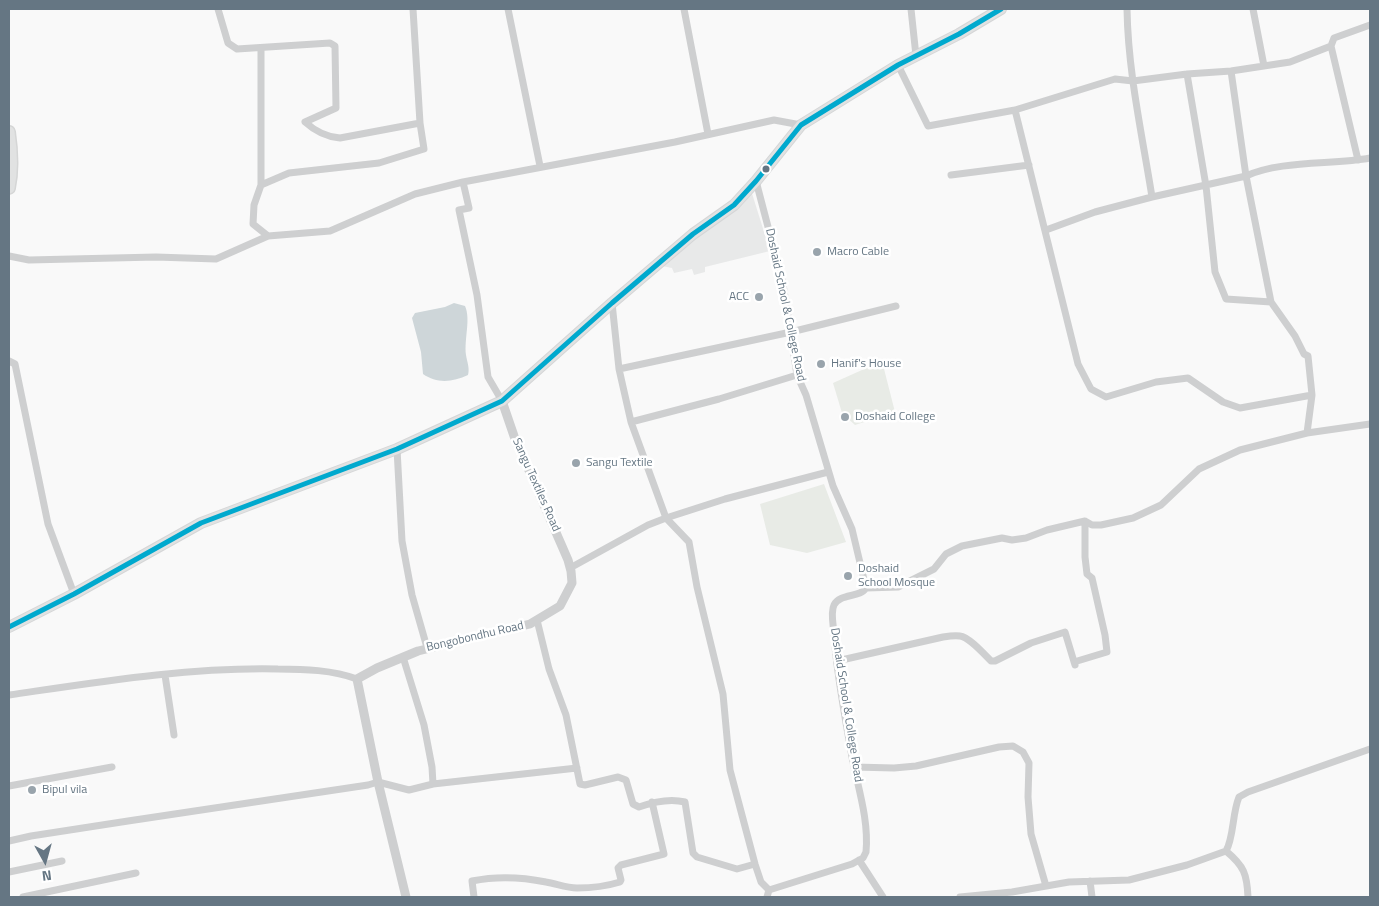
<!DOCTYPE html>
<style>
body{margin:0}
#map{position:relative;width:1379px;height:906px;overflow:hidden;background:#f9f9f9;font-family:"Titillium Web",sans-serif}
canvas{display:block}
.frame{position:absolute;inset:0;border:10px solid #657683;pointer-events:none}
.north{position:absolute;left:20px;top:836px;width:50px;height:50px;-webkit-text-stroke:4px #fff;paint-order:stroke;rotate:173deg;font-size:14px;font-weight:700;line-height:20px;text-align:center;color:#657683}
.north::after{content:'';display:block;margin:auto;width:18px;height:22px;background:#657683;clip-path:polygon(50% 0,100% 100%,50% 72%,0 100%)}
</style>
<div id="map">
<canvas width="1379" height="906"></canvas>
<div class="frame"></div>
<div class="north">N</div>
</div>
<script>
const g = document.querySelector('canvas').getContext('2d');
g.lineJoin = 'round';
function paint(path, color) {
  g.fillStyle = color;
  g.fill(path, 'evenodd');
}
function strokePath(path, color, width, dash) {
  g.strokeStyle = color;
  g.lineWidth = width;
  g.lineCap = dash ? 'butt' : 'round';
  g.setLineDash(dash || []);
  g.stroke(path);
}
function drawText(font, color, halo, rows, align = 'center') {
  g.font = font + ' "Titillium Web",sans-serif';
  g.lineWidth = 5;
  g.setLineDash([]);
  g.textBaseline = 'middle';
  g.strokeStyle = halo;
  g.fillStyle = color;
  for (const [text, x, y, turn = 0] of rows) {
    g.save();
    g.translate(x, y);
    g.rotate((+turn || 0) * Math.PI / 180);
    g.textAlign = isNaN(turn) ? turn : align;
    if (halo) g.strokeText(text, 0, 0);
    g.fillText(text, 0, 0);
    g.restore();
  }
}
paint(new Path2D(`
 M 750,187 L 770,251 L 705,267 L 705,272 L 694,275 L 692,269 L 674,273 L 672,268 L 662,266 Z`), '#e8e9e9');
paint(new Path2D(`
 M 882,361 L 895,412 L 855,425 L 842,413 L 833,383 Z
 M 824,484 L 846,542 L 807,553 L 770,545 L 760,504 Z`), '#e8ebe6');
paint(new Path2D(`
 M 454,303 L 465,306 C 471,319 464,339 466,355 C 467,362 470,368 468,375 C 453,382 437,384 423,374 L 421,352 L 412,318 L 415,313 L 445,307 Z`), '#ced6d9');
const secondary = new Path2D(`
 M 9,627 L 74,594 L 201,523 L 397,449 L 502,401 L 612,303 L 693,234 L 734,205 L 756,181 L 801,125 L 898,65 L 959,34 L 1001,9`);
const trunk = new Path2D(`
 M 9,132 C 12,152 13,169 9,188`);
strokePath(secondary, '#d5d6d7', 12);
strokePath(trunk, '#d5d6d6', 14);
strokePath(new Path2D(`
 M 218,9 L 228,43 L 237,49 L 330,43 L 335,46 L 336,108 L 305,122 C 316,132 326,137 340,138 L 420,123
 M 508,9 L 540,166
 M 684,9 L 708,134
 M 911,9 L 916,56
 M 1127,9 C 1128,72 1142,134 1152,197
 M 1253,9 L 1264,66
 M 1331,46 L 1358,160
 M 898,65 L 928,126 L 1015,110 L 1115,79 L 1133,81 L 1187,74 L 1231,71 L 1290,62 L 1331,46 L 1334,38 L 1370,25
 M 1231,71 L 1246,176 L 1271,302 L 1295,336 L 1304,354 L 1308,356 L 1312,395
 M 1187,74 L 1206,186 L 1215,272 L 1226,299 L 1271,302
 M 1015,110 L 1078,364 L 1091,389 L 1106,397 L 1156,382 L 1188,378 L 1223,402 L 1240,408 L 1312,395 L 1307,433
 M 951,175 L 1029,165
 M 756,181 L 783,284 L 797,375 L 806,395 L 833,486 L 852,529 L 866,588
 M 463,182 L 469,208 L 459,210 L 477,295 L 488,377 L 502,401
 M 261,185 L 261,48
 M 1046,230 L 1095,212 L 1152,197 L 1246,176 C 1280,160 1333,165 1370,158
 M 268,236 L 253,224 L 254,205 L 261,185 L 289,173 L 379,163 L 424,149 L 420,123 L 413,9
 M 9,256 L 29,260 L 156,257 L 216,259 L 268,236 L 330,231 L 415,194 L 463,182 L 675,142 L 774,120 L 801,125
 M 612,303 L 619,369 L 631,422 L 666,518 L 689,542 L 697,587 L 723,694 L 730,770 L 755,864 L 761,882 L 769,890
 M 9,361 L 15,364 L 48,524 L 74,594
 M 619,369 L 791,332 L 896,306
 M 631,422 L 719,399 L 797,375
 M 397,449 L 402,541 L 412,595 L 426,644
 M 570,568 L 648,525 L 666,518 L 725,499 L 828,472
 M 866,588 L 898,587 L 934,569 L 946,554 L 962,546 L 1002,538 L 1012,540 L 1026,538 L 1047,530 L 1085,521 L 1092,525 L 1101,525 L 1133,518 L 1161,505 L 1199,469 L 1240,450 L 1307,433 L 1370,424
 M 537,620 L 549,669 L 566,715 L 580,784 L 585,785 L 618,777 L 626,780 L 633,804 L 639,807 C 653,802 670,798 685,802 L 693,853 L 697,857 L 737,869 L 755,864
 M 837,661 L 943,637 C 949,636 955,635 960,636 C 969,637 984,654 991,661 L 995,661 L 1031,643 L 1065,632 L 1075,665
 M 1074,662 L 1107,652 L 1105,635 L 1092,578 L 1087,574 L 1085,557 L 1085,521
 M 165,675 L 174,735
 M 9,695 C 98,682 188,667 278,669 C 304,669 333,670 357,679
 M 854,767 L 894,768 L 916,766 L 999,747 L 1013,746 L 1023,752 L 1029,763 L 1028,797 L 1031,834 L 1046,886
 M 433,784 L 577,768
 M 9,786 L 112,767
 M 9,841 L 31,836 L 128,821 L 368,785 L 378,782 L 409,790 L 433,784 L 432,767 L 424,725 L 403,657
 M 1226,851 C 1244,866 1247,874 1248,897
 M 859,860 L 883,897
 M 9,872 L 62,861
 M 1090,881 L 1092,897
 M 23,897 L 136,873
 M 474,897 L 472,881 C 496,876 522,877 546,882 C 557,884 567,888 577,888 C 591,888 607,886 620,882 L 621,880 L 618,868 L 621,865 L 664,854 L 652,802
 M 767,897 L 769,890 L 852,864 L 863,858 L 866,852 C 869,820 858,788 852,757 C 845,717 837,676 834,636 C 834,627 830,613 834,605 C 840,593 860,598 866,588
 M 960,897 L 1012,892 L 1069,882 L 1129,880 L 1187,865 L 1226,851 C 1234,837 1232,814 1239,797 L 1248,792 L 1370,749`), '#cecfd0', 7);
strokePath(new Path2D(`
 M 406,897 L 378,782 L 357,679 L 377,668 L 418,651 L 530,624 L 560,606 L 572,583 L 571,571 L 568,560 L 514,436 L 502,401`), '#cecfd0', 9);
strokePath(secondary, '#e1e2e2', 10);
strokePath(trunk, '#e1e2e2', 11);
strokePath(new Path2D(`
 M 9,627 L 74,594 L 201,523 L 397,449 L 502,401 L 612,303 L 693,234 L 734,205 L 756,181 L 801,125 L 898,65 L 959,34 L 1001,9`), '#00a9ce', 5);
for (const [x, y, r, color] of [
 [766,169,4.5,"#657683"],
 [817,252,5,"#99a4ac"],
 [759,297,5,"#99a4ac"],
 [821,364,5,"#99a4ac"],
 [845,417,5,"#99a4ac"],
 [576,463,5,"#99a4ac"],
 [848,576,5,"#99a4ac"],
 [32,790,5,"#99a4ac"]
]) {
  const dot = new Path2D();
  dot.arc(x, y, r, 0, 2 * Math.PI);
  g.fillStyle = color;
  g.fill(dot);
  strokePath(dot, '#fff', 2);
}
drawText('12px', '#657683', '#fff', [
 ["Macro Cable",827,252],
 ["ACC",749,297,"right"],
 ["Hanif's House",831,364],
 ["Doshaid College",855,417],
 ["Sangu Textile",586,463],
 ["Doshaid",858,569],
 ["School Mosque",858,583],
 ["Bipul vila",42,790]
], 'left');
drawText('12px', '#657683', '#fff', [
 ["Doshaid School & College Road",785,305,78],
 ["Sangu Textiles Road",536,485,66],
 ["Bongobondhu Road",475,637,-13],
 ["Doshaid School & College Road",846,705,81]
]);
</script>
